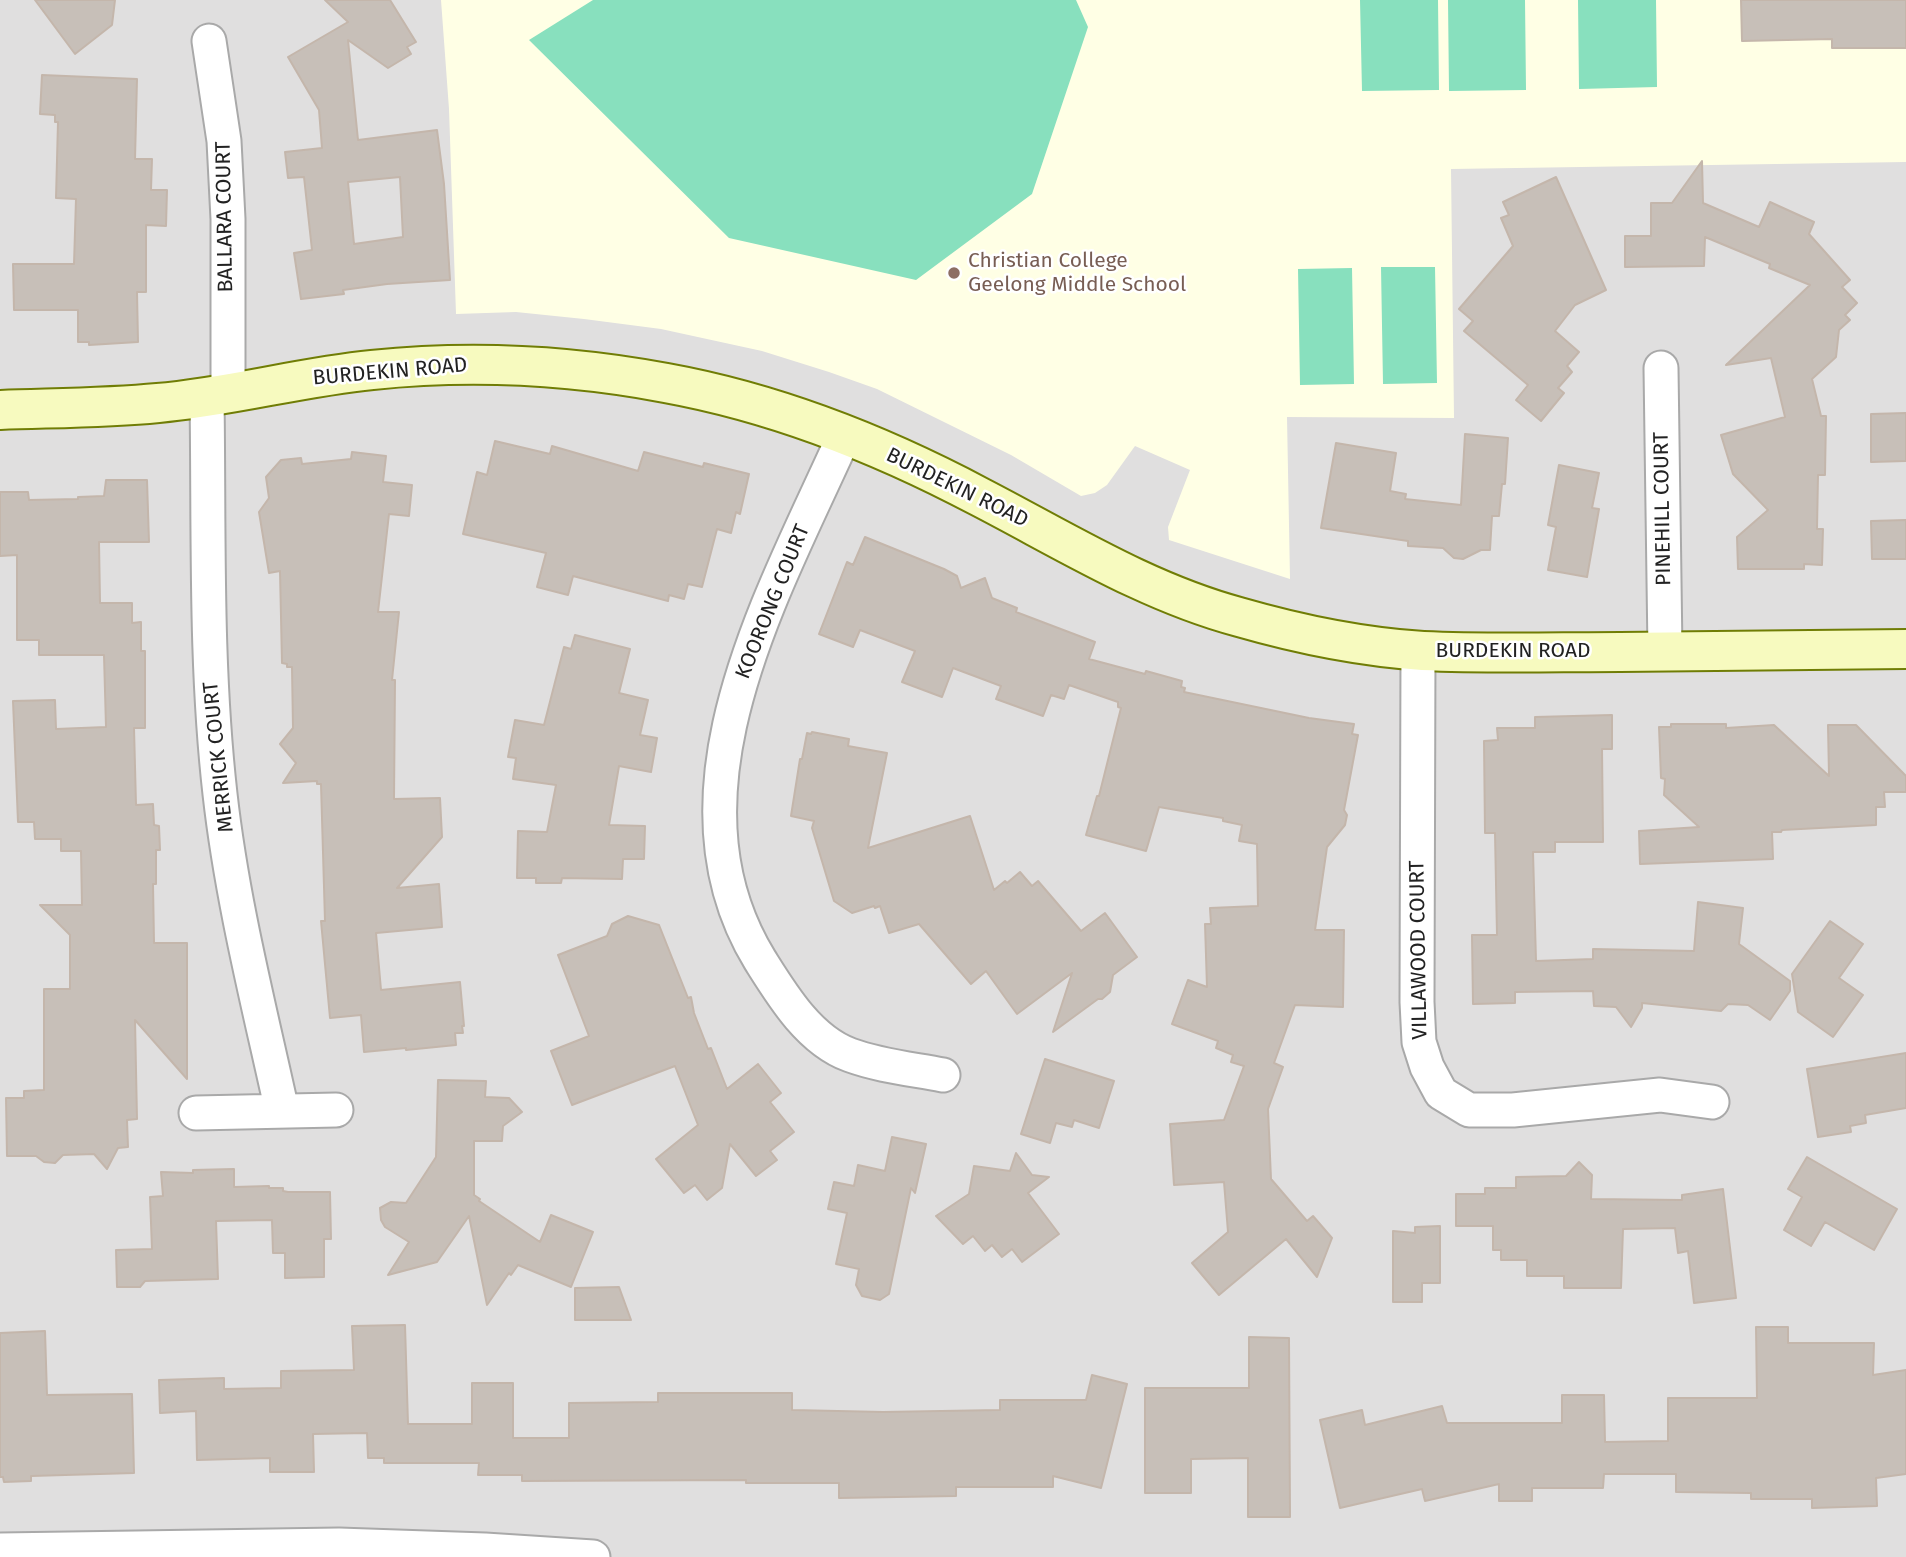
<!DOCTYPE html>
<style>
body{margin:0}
canvas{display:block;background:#f2efe9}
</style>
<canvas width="1906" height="1557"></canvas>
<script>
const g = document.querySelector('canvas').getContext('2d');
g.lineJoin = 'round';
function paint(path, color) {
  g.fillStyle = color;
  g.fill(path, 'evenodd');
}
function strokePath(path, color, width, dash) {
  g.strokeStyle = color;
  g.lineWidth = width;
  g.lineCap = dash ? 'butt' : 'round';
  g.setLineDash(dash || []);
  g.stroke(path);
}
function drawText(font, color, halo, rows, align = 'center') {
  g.font = font + ' "Fira Sans",sans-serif';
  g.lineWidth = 5;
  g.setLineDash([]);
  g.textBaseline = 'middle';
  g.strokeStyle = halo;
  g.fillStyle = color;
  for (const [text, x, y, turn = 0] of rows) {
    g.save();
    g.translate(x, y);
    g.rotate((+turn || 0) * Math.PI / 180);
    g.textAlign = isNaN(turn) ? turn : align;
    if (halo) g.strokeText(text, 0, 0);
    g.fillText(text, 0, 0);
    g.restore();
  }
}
paint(new Path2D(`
 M 0,0 L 1906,0 L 1906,1557 L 0,1557 Z`), '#e0dfdf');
paint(new Path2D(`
 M 441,0 L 1906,0 L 1906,162 L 1451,169 L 1454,418 L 1287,417 L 1290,579 L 1169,540 L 1168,527 L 1190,470 L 1135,446 L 1107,485 L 1095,493 L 1081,496 L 1011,455 L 877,389 L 829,372 L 762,351 L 661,329 L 584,319 L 516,312 L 456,314 L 449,109 Z`), '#ffffe5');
paint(new Path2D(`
 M 593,0 L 1076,0 L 1088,27 L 1032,194 L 916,280 L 729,238 L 529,40 Z
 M 1360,0 L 1438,0 L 1439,90 L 1362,91 Z
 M 1448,0 L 1525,0 L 1526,90 L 1449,91 Z
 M 1578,0 L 1656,0 L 1657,87 L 1579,89 Z
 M 1381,267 L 1435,267 L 1437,383 L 1383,384 Z
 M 1352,268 L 1354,384 L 1300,385 L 1298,269 Z`), '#88e0be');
const building = new Path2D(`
 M 35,0 L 115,0 L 112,25 L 75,54 Z
 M 325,0 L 390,0 L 416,42 L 407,47 L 411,54 L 388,68 L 348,40 L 358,140 L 437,130 L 444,184 L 450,280 L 387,284 L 343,290 L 344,294 L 301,299 L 294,253 L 312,250 L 304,177 L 288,178 L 285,152 L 322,148 L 319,110 L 288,57 L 348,22 ZM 400,177 L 403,237 L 354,244 L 348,182 Z
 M 1741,0 L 1906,0 L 1906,48 L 1832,48 L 1832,39 L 1742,41 Z
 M 42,75 L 137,79 L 135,159 L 152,159 L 151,190 L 167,190 L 166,226 L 146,225 L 146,292 L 137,292 L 138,342 L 89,345 L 89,342 L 78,342 L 78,310 L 14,310 L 13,264 L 74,264 L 76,199 L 56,198 L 58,122 L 55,122 L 55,115 L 40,114 Z
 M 1702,161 L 1703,203 L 1759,227 L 1770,202 L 1814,222 L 1809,234 L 1850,280 L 1842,287 L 1857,303 L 1845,315 L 1850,320 L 1839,330 L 1836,357 L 1812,379 L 1821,416 L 1826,416 L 1825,475 L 1818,475 L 1817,529 L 1823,529 L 1822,565 L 1804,564 L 1804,569 L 1738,569 L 1737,537 L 1768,510 L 1733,474 L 1721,435 L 1785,417 L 1771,358 L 1726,365 L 1810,285 L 1769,268 L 1770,264 L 1705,237 L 1704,266 L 1625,267 L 1625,236 L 1651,236 L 1651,203 L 1672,203 Z
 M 1556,177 L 1606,290 L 1575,305 L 1555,331 L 1579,352 L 1567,366 L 1572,372 L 1558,388 L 1564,393 L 1541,421 L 1516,400 L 1528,385 L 1464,331 L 1473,321 L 1459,309 L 1513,246 L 1501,218 L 1509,215 L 1503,202 Z
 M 1906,413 L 1906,461 L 1871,462 L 1871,414 Z
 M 1465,434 L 1508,438 L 1505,484 L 1502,484 L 1499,516 L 1492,516 L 1490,550 L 1481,550 L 1463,559 L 1454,558 L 1443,548 L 1408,546 L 1408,541 L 1321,528 L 1336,443 L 1396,453 L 1390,491 L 1406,494 L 1405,499 L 1461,505 Z
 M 495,441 L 550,454 L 552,446 L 638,471 L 644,452 L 703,467 L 704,463 L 749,474 L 740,514 L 736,512 L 731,533 L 717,529 L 702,587 L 688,584 L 684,599 L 669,595 L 668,601 L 573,576 L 568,595 L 537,587 L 546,553 L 463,534 L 477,472 L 487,475 Z
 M 352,452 L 386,456 L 383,482 L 412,485 L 409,516 L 389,514 L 378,612 L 399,612 L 392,680 L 395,680 L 394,799 L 440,798 L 442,837 L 397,888 L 439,884 L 442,927 L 376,933 L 381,990 L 460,982 L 464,1026 L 462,1026 L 463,1033 L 455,1033 L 456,1045 L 406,1050 L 406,1048 L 364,1052 L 361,1015 L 330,1018 L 321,921 L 325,921 L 321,784 L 317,784 L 317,781 L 283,783 L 296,763 L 280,744 L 293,728 L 292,667 L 287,667 L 287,664 L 282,663 L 280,571 L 269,573 L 259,512 L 269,498 L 266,477 L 281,460 L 301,458 L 302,464 L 351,459 Z
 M 1559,465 L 1599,473 L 1592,508 L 1599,509 L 1587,577 L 1548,570 L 1556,527 L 1548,525 Z
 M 106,480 L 147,480 L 149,542 L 99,542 L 100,603 L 132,603 L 132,623 L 141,622 L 141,651 L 145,651 L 145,728 L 134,728 L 136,805 L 153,804 L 154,825 L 159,826 L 160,850 L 156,850 L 156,884 L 153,884 L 154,943 L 187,943 L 187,1079 L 135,1020 L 137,1119 L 127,1120 L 128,1147 L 118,1148 L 107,1169 L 94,1154 L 63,1155 L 55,1163 L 44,1162 L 36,1156 L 7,1156 L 6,1098 L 24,1098 L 24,1091 L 44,1090 L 44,989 L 70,989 L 70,935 L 40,905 L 82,905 L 81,851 L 61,851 L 61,839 L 35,839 L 34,822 L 18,822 L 13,701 L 55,700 L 56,729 L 106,727 L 104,655 L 39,655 L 39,640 L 17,640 L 17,555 L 0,556 L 0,492 L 28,492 L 29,500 L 78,499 L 78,497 L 104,496 Z
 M 1906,520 L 1906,559 L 1872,559 L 1871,521 Z
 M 865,537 L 944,569 L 957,576 L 961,588 L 985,578 L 992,598 L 1017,608 L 1016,612 L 1095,642 L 1089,659 L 1145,674 L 1146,671 L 1182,681 L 1181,687 L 1185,688 L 1184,692 L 1309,718 L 1354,724 L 1352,734 L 1358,735 L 1344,810 L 1347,815 L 1345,825 L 1327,847 L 1315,930 L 1344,930 L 1343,1007 L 1295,1005 L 1274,1063 L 1283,1067 L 1268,1109 L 1271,1179 L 1307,1221 L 1313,1216 L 1332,1238 L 1317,1277 L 1286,1239 L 1219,1295 L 1192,1263 L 1228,1232 L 1224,1182 L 1174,1185 L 1170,1124 L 1224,1120 L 1244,1066 L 1231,1062 L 1233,1055 L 1216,1048 L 1218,1041 L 1172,1024 L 1188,980 L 1207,987 L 1205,924 L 1211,924 L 1210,908 L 1258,906 L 1257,844 L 1239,841 L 1242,825 L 1223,821 L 1223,818 L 1159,807 L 1146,851 L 1086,835 L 1097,796 L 1099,796 L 1121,708 L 1118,707 L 1118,702 L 1069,685 L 1064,699 L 1051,695 L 1043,716 L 996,699 L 1001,686 L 953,668 L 942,697 L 902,682 L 915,651 L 860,630 L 853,647 L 819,634 L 847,562 L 853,565 Z
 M 575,635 L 630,649 L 619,693 L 648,700 L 640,735 L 657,738 L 651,772 L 619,766 L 609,825 L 645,826 L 644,859 L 623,859 L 622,879 L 562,878 L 561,883 L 536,883 L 536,878 L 517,878 L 518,831 L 547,832 L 556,785 L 513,779 L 516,758 L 508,757 L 515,720 L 544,725 L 564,647 L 571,649 Z
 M 1612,715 L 1612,749 L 1602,749 L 1603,842 L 1555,842 L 1555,852 L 1533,852 L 1536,961 L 1593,959 L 1593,949 L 1694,951 L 1698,902 L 1743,908 L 1739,944 L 1790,981 L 1790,991 L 1770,1020 L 1748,1005 L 1728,1004 L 1721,1011 L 1642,1003 L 1642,1008 L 1631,1027 L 1616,1007 L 1594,1006 L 1593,991 L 1515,992 L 1515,1003 L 1473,1004 L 1472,935 L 1497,935 L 1495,833 L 1485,833 L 1484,741 L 1498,740 L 1497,728 L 1535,728 L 1535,717 Z
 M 1671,724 L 1726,724 L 1726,728 L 1774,725 L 1829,776 L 1828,725 L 1856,725 L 1906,776 L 1906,792 L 1884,792 L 1885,807 L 1876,807 L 1876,825 L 1782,830 L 1781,832 L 1772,832 L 1773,859 L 1640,864 L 1639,831 L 1699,827 L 1664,795 L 1665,779 L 1661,778 L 1659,727 L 1671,727 Z
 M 812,732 L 849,739 L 848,746 L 887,753 L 868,848 L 970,816 L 994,890 L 1005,881 L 1007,883 L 1020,872 L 1032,886 L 1038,881 L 1081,931 L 1105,913 L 1137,957 L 1113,975 L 1110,992 L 1102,999 L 1098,999 L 1053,1032 L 1072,973 L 1017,1014 L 986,971 L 971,984 L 919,924 L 889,933 L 880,906 L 875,908 L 874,906 L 852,913 L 834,901 L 812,828 L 814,821 L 791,816 L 800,759 L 802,759 L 807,733 L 811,734 Z
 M 628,916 L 659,925 L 688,998 L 691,997 L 694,1013 L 708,1049 L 711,1048 L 727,1089 L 758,1064 L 781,1093 L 770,1102 L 794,1132 L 770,1151 L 777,1160 L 756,1176 L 730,1144 L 722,1188 L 707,1200 L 695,1185 L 684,1193 L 656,1159 L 698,1125 L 675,1066 L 572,1105 L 551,1051 L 589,1036 L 558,955 L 607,936 L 612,924 Z
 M 1830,921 L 1863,944 L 1839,978 L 1863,995 L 1833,1037 L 1798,1012 L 1792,974 Z
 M 1906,1053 L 1906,1108 L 1865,1115 L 1866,1123 L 1850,1126 L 1851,1132 L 1818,1137 L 1807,1069 Z
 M 1045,1059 L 1114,1081 L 1099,1128 L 1074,1120 L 1072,1127 L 1056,1123 L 1050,1143 L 1021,1134 Z
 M 438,1080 L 486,1081 L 485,1097 L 509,1098 L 522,1112 L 503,1126 L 502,1141 L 474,1141 L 474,1195 L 480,1199 L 479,1201 L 540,1242 L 551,1215 L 593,1232 L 571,1287 L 518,1265 L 511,1275 L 509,1273 L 487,1305 L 469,1216 L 437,1262 L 388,1275 L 409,1242 L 385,1227 L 381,1220 L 380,1208 L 391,1202 L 406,1203 L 436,1157 Z
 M 892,1137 L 926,1144 L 915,1193 L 911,1188 L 889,1294 L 880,1300 L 862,1296 L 856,1285 L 859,1269 L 836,1264 L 847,1213 L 828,1209 L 834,1182 L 854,1186 L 858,1165 L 885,1171 Z
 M 1016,1153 L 1032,1175 L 1049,1177 L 1028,1193 L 1059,1234 L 1022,1262 L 1012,1249 L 1002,1257 L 992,1245 L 985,1251 L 973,1236 L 963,1244 L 936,1216 L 969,1194 L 974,1166 L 1010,1171 Z
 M 1807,1157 L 1897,1209 L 1874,1250 L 1825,1222 L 1811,1246 L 1784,1230 L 1802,1197 L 1788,1189 Z
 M 1579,1162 L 1592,1175 L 1591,1199 L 1682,1200 L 1682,1195 L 1723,1189 L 1736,1298 L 1694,1303 L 1688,1251 L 1678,1253 L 1675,1228 L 1623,1229 L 1621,1288 L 1564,1288 L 1564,1276 L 1527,1276 L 1527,1260 L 1501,1260 L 1501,1250 L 1493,1250 L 1493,1226 L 1456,1226 L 1456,1194 L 1485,1194 L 1485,1188 L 1516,1188 L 1516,1177 L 1566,1176 Z
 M 234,1169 L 234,1187 L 269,1186 L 269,1188 L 283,1188 L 283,1191 L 288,1192 L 330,1192 L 331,1239 L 324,1239 L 324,1277 L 285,1278 L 285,1253 L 273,1253 L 272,1220 L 216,1221 L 218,1279 L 145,1281 L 140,1287 L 117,1287 L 116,1250 L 152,1249 L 150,1197 L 163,1196 L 161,1172 L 193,1173 L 193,1170 Z
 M 1440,1226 L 1440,1283 L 1422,1283 L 1422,1302 L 1393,1302 L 1393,1231 L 1415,1233 L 1415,1227 Z
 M 619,1287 L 631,1320 L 575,1320 L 575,1288 Z
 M 405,1325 L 408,1424 L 472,1424 L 472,1383 L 513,1383 L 513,1438 L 569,1438 L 569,1403 L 658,1402 L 658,1393 L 792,1393 L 792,1410 L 883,1412 L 1000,1410 L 1000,1400 L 1086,1400 L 1092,1375 L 1127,1384 L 1101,1488 L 1053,1476 L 1053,1487 L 956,1487 L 956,1496 L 839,1498 L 839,1483 L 746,1483 L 746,1480 L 522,1481 L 522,1475 L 478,1475 L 479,1463 L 384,1463 L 384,1458 L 368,1458 L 367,1433 L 313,1434 L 314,1472 L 270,1472 L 270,1458 L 197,1460 L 196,1411 L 160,1413 L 159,1380 L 224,1378 L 224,1389 L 281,1388 L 281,1371 L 354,1370 L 352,1326 Z
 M 1756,1327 L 1788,1327 L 1788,1343 L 1874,1343 L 1873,1375 L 1906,1370 L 1906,1474 L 1876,1478 L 1877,1506 L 1812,1508 L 1812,1499 L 1751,1499 L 1751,1493 L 1676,1492 L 1676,1474 L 1604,1474 L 1603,1488 L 1532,1488 L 1532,1501 L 1499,1501 L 1499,1484 L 1425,1501 L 1422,1489 L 1340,1508 L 1320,1420 L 1362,1410 L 1365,1425 L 1442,1406 L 1447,1423 L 1562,1423 L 1562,1395 L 1604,1395 L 1605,1442 L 1668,1441 L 1668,1398 L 1757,1398 Z
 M 45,1331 L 47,1395 L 132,1394 L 134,1473 L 31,1476 L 31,1481 L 4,1482 L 3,1477 L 0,1477 L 0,1333 Z
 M 1249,1337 L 1289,1338 L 1290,1517 L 1248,1517 L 1248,1458 L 1191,1459 L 1191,1493 L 1145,1493 L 1145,1388 L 1249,1388 Z`);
paint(building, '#c7bfb8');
strokePath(building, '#c4b6ab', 2);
const street = new Path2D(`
 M 209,41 L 224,141 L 228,219 L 228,394
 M 1661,368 L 1665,651
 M 207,398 C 209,530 205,662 220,794 C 232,901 259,1006 282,1111
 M 845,434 C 775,591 657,792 760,960 C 782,995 809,1040 850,1055 C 880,1066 912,1069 943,1075
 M 1418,650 L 1417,1002 L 1419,1042 L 1427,1067 L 1441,1093 L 1469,1110 L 1513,1110 L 1660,1095 L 1712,1102
 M 196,1113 L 336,1110
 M 0,1550 L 339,1545 L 485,1550 L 593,1557`);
const secondary = new Path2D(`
 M 0,410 C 52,408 106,408 158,403 C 230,397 300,377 372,370 C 469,360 570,365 666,383 C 776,403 882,445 980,497 C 1065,541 1146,592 1239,617 C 1298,634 1362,647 1423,651 C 1489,654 1554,652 1620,652 C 1715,651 1811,650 1906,649`);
strokePath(street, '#a9a9a9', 37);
strokePath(secondary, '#707d05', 42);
strokePath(street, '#fff', 33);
strokePath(secondary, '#f7fabf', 38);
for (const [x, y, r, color] of [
 [954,273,7,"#8d6e63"]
]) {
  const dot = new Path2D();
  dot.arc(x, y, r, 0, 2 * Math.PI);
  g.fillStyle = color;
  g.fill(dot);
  strokePath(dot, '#fff', 2.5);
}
drawText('21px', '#222', '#fff', [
 ["BALLARA COURT",225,217,-91],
 ["BURDEKIN ROAD",390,372,-5],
 ["BURDEKIN ROAD",957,488,26],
 ["PINEHILL COURT",1663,509,-91],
 ["KOORONG COURT",773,602,-68],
 ["BURDEKIN ROAD",1513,651],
 ["MERRICK COURT",219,757,-96],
 ["VILLAWOOD COURT",1419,950,-91]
]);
drawText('21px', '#785e54', '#fff', [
 ["Christian College",968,261],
 ["Geelong Middle School",968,285]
], 'left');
</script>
